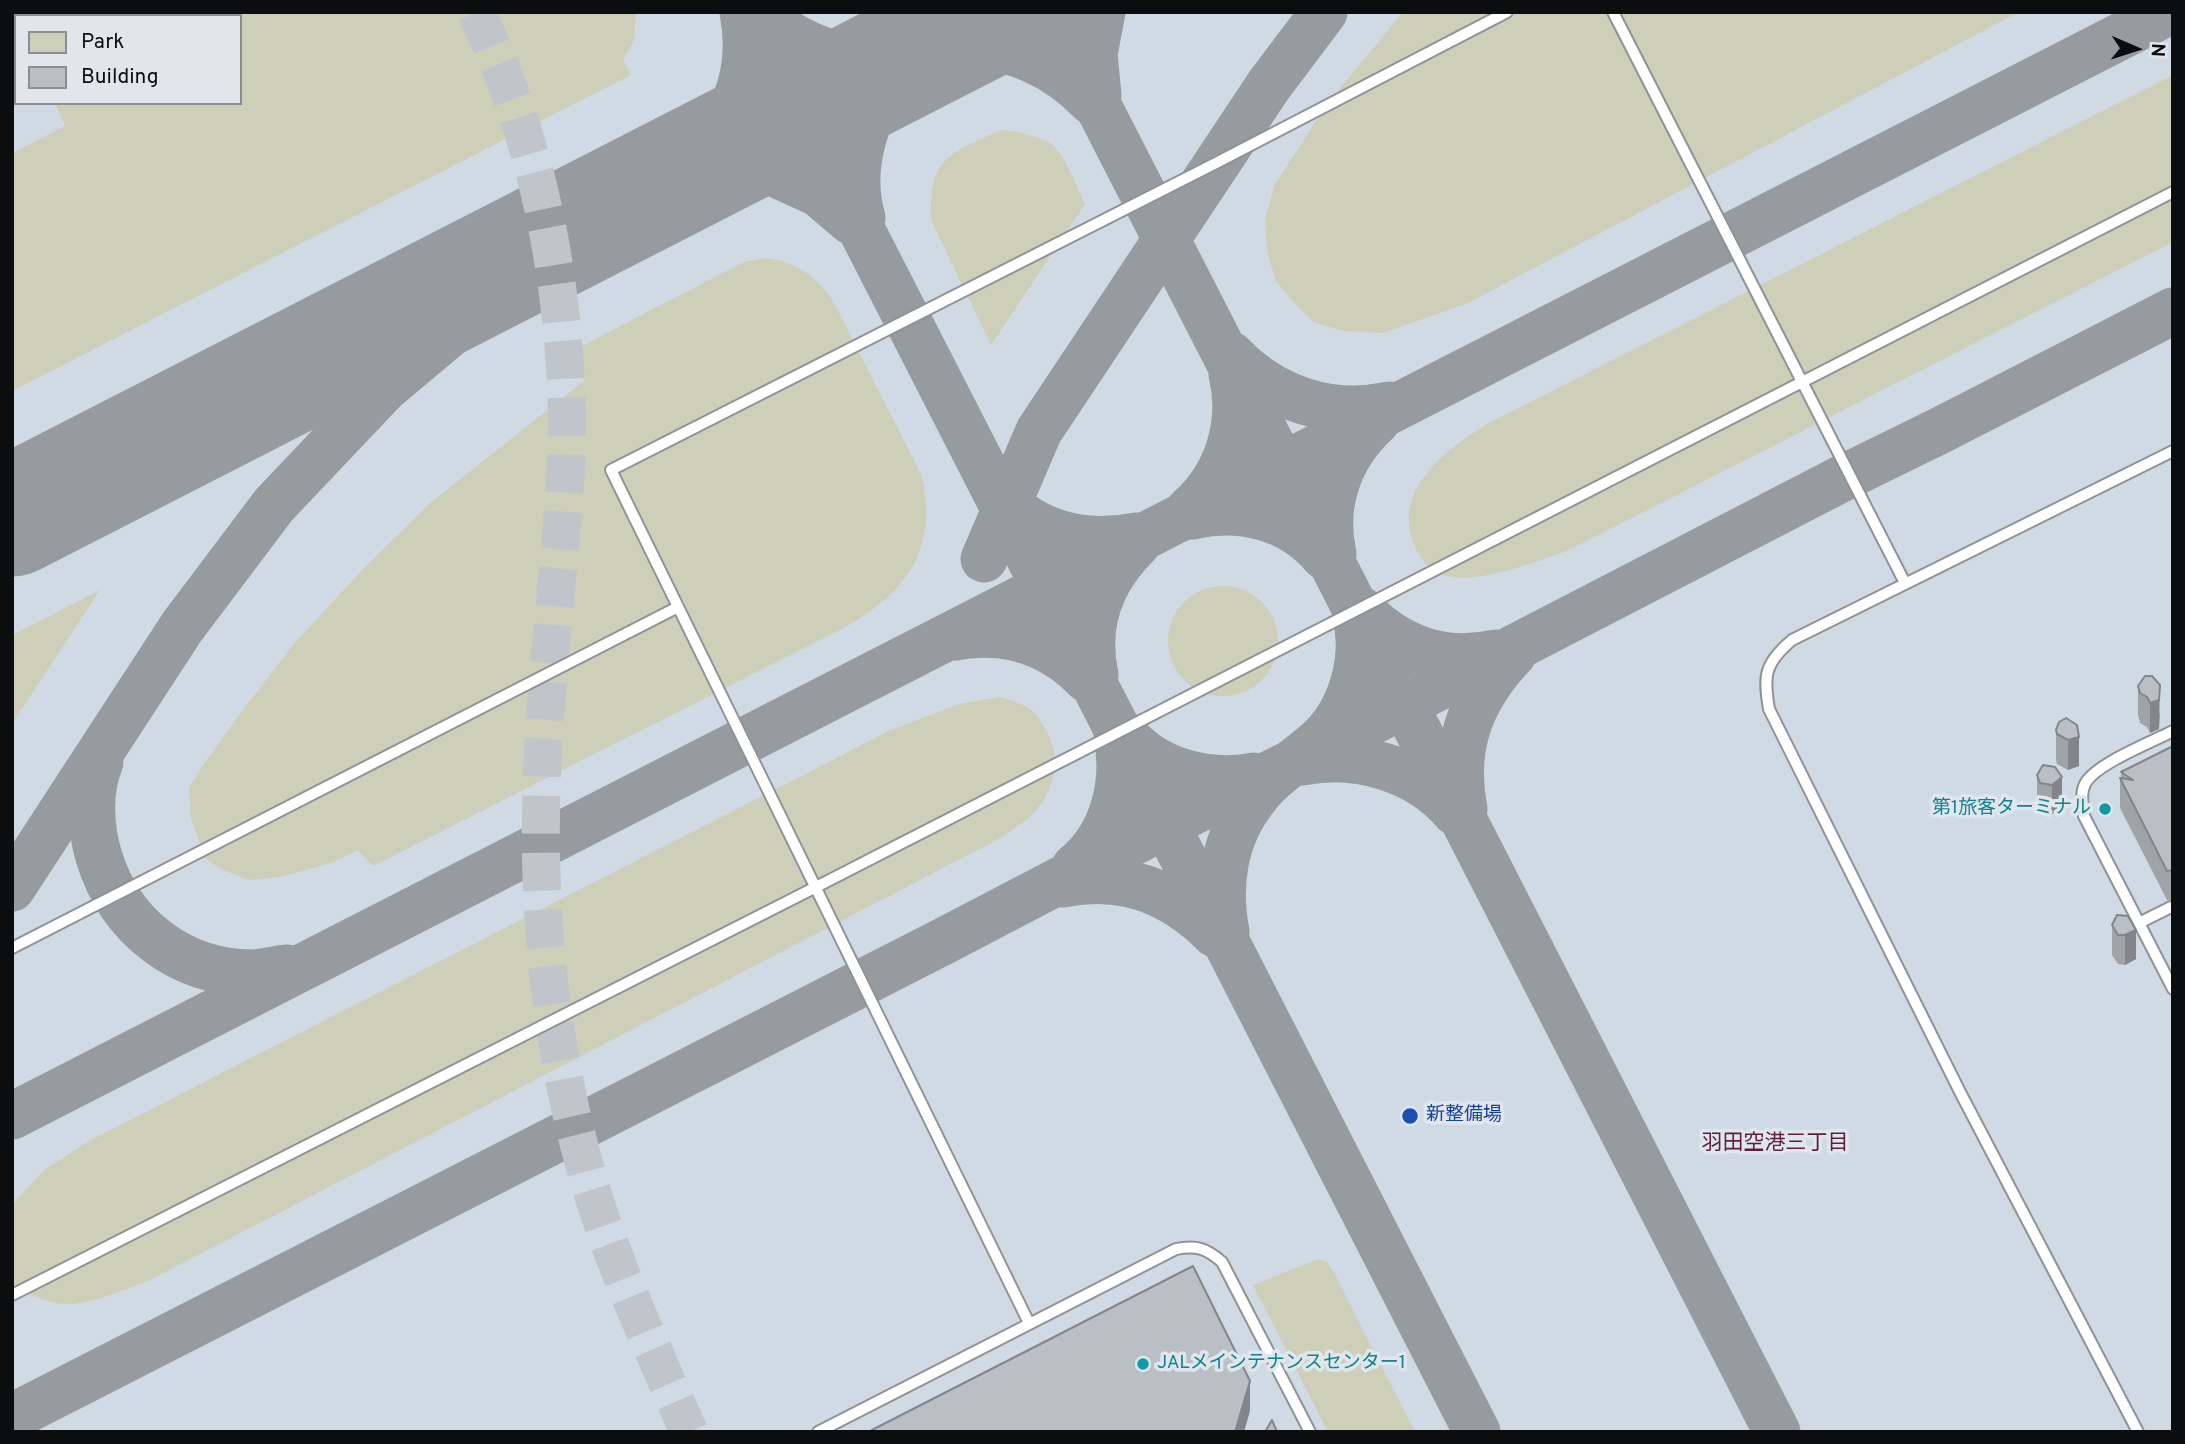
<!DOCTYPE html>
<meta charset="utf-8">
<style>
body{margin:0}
#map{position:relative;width:2185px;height:1444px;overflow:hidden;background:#e0e6ec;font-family:Overpass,sans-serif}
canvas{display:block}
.frame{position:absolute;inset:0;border:14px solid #0b0d0f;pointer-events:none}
.legend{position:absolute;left:14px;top:14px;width:228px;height:91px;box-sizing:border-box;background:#e0e6ec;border:2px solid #8b8f94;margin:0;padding:9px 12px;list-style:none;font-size:21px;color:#0b0d0f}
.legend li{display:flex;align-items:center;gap:14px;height:35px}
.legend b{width:35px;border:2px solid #8b8f94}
.north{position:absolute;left:2101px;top:14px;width:70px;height:70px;-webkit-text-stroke:5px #e0e6ec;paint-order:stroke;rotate:93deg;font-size:19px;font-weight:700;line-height:28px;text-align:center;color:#0b0d0f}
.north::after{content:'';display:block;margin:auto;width:24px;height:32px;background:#0b0d0f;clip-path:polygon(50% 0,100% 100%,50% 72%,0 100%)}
</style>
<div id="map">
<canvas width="2185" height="1444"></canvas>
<div class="frame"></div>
<ul class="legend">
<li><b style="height:19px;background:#cdcfb8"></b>Park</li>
<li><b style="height:19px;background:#babfc5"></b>Building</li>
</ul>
<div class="north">N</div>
</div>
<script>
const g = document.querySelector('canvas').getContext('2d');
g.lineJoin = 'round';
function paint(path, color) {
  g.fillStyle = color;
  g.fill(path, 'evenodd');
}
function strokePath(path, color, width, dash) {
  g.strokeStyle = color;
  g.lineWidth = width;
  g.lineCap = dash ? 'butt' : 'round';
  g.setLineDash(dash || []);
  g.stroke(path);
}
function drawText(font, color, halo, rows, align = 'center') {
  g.font = font + ' Overpass,"Noto Sans JP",sans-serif';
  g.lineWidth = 7;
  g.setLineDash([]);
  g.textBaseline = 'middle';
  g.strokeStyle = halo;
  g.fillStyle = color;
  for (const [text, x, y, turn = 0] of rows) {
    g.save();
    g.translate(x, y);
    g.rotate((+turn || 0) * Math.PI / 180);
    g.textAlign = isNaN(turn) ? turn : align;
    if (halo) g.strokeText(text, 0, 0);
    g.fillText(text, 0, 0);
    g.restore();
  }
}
paint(new Path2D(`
 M 68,12 L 2173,12 L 2173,1432 L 12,1432 L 12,41 L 16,39 L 16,103 L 240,103 L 240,16 L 62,16 Z`), '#cfdae5');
paint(new Path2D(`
 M 167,12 L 636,12 L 634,41 L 623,59 L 631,75 L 12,391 L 12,153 L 65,126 L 55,103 L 240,103 L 240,16 L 160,16 Z
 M 1403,12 L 2019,12 L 1468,303 L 1383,333 L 1344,331 L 1315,323 L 1295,304 L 1276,281 L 1267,252 L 1265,220 L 1274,186 L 1327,104 Z
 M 2173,75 L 2173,242 L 1571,549 C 1543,560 1476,585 1447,576 C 1432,572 1419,559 1414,544 C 1392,489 1446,450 1487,424 Z
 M 1000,130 C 1013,130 1042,137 1053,145 C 1066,157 1077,188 1085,204 L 991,345 L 931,220 C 929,156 949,155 1000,130 Z
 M 765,258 C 794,261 815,275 832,299 L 921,474 C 940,548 907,592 844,628 L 373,866 L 358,850 L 331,863 L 280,877 L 248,880 L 219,868 L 205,858 L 191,818 L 189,788 L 201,768 L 242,711 L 293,645 L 363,569 L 429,504 L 584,381 L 570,352 L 744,262 Z
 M1168 641a55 55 0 1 1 110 0a55 55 0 1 1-110 0Z
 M 100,590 L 12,724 L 12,635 Z
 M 1000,697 C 1011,700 1027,705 1035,713 C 1039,717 1041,723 1044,727 C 1060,753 1058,778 1041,804 C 1029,821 1012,830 995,841 L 148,1281 C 124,1289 96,1303 69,1304 C 49,1305 30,1294 12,1286 L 12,1205 L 44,1170 L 89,1141 L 891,730 L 959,704 Z
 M 1318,1259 L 1327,1262 L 1333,1271 L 1415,1432 L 1328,1432 L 1253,1285 Z`), '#cdcfb8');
strokePath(new Path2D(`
 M 750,12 L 1477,1432
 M 761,12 C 795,46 851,67 899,57 C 921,53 940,46 962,46 C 1012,44 1058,66 1091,101
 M 1050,12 L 1777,1432
 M 1098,95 L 1094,54 L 1102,12
 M 679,174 C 729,131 756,81 743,12
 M 862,218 C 847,166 867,105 903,66 C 921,47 942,35 957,12
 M 1231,355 C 1272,398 1330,418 1389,405
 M 1000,494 C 1032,535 1087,546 1136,536
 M 1189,510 C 1227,477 1244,424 1232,374
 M 1192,516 C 1240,505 1291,517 1324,556
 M 1333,554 C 1322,504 1339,456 1376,422
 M 984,559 L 1039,431 L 1269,85 L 1324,12
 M 1361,610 C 1397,648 1444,665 1496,653
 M 955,637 C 1006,628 1050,641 1087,679
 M 1095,675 C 1084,624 1101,579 1138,543
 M 1124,734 C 1155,771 1207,785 1254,776
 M 100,762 C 88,791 90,827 99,857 C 120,926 180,974 255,973 C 265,972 276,969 287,968
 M 1303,762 C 1356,751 1419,769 1455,812
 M 1464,809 C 1452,748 1470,699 1513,654
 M 1075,867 C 1114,835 1126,783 1117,735
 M 1063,884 C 1122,872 1174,892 1215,934
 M 12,888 L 182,627 L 274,505 L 384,389 L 491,299 L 659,185 L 694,170 L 726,166 L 774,173 L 818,193 L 851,221
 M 1226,932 C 1217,885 1224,837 1254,799 C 1271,775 1297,761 1318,742 C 1352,712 1367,657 1355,613
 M 12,1116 L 2168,12
 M 12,1417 L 944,941 L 1166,825 L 1286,766 L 1841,479 L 1939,431 L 2173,311`), '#969ba0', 47);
strokePath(new Path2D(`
 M 12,516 L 996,12`), '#969ba0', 121);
strokePath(new Path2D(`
 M 476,12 C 541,146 568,296 567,444 C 562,567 542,690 541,814 C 539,944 556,1077 595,1201 C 620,1280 656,1356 689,1432`), '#c0c5cb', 38, [38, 19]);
const lane = new Path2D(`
 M 1613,12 L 1905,583
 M 109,16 L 116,12
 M 12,65 L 16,63
 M 2173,731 C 2152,742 2095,764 2085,784 C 2080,794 2083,805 2084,816 L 2173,989
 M 2139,923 L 2171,907
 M 12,948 L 678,607
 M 12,1295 L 816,887 L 2173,192
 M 1029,1323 L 611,470 L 1216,163 L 1507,12
 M 818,1432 L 1176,1249 C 1196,1245 1206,1248 1222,1262 L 1310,1432
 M 2138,1432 L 1960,1092 L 1769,709 C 1763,675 1765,663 1792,640 L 2173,451`);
strokePath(lane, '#8e9398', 14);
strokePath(lane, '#fff', 10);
paint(new Path2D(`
 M 2138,686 L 2160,714 L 2159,729 L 2150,733 L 2147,727 L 2140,723 L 2138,715 Z
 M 2066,718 L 2079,766 L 2068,770 L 2057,764 L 2056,759 L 2056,730 Z
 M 2173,746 L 2173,900 L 2167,900 L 2120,808 L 2120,778 L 2121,779 L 2121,772 Z
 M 2055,767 L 2062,807 L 2052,814 L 2040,813 L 2037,805 L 2037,775 Z
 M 2117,915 L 2136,959 L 2125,965 L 2118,964 L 2112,955 L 2112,925 Z`), '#a0a4a9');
paint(new Path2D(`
 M 2160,685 L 2159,729 L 2150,733 L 2150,703 Z
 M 2079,737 L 2079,766 L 2068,770 L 2068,740 Z
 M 2062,777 L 2062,807 L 2052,814 L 2052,785 Z
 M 2136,930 L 2136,959 L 2125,965 L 2125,935 Z
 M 1250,1381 L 1250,1411 L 1244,1432 L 1235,1432 Z`), '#82868a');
const building = new Path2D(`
 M 2145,676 L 2152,676 L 2160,685 L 2159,700 L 2150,703 L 2147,697 L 2140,693 L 2138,686 Z
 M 2066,718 L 2077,725 L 2079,737 L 2068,740 L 2057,734 L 2056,730 L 2059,722 Z
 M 2173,746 L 2173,870 L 2167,871 L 2120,778 L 2133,780 L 2121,772 Z
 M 2043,765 L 2055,767 L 2062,777 L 2052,785 L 2040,783 L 2037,775 Z
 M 2117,915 L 2128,916 L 2136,930 L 2125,935 L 2118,935 L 2112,925 Z
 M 1193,1266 L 1250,1381 L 1235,1432 L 868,1432 Z
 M 1272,1420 L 1277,1432 L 1265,1432 Z`);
paint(building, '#babfc5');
strokePath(building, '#82868a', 2);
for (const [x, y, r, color] of [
 [2105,809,7,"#0f9aa8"],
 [1410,1116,9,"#1a4fb4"],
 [1143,1364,7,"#0f9aa8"]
]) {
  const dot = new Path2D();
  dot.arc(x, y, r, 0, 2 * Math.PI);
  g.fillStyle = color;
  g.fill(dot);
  strokePath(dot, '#e0e6ec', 2.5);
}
drawText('19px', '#0d838f', '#e0e6ec', [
 ["第1旅客ターミナル",2091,809],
 ["JALメインテナンスセンター1",1157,1364,"left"]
], 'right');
drawText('19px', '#164399', '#e0e6ec', [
 ["新整備場",1426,1116]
], 'left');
drawText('21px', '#5d1d3e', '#e0e6ec', [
 ["羽田空港三丁目",1775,1145]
]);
</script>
